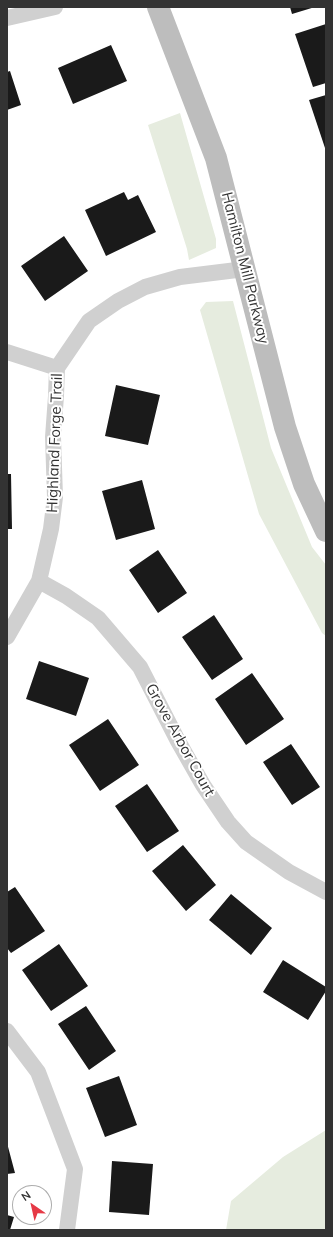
<!DOCTYPE html>
<style>
body{margin:0}
#map{position:relative;width:333px;height:1237px;overflow:hidden;background:#fff;font-family:Mulish,sans-serif}
canvas{display:block}
.frame{position:absolute;inset:0;border:8px solid #333;pointer-events:none}
.north{position:absolute;left:12px;top:1185px;width:40px;height:40px;box-sizing:border-box;background:#fff;border:1px solid #adadad;border-radius:50%;rotate:326deg;font-size:11px;font-weight:700;line-height:16px;text-align:center;color:#333}
.north::after{content:'';display:block;margin:auto;width:14px;height:18px;background:#e63946;clip-path:polygon(50% 0,100% 100%,50% 72%,0 100%)}
</style>
<div id="map">
<canvas width="333" height="1237"></canvas>
<div class="frame"></div>
<div class="north">N</div>
</div>
<script>
const g = document.querySelector('canvas').getContext('2d');
g.lineJoin = 'round';
function paint(path, color) {
  g.fillStyle = color;
  g.fill(path, 'evenodd');
}
function strokePath(path, color, width, dash) {
  g.strokeStyle = color;
  g.lineWidth = width;
  g.lineCap = dash ? 'butt' : 'round';
  g.setLineDash(dash || []);
  g.stroke(path);
}
function drawText(font, color, halo, rows, align = 'center') {
  g.font = font + ' Mulish,sans-serif';
  g.lineWidth = 4;
  g.setLineDash([]);
  g.textBaseline = 'middle';
  g.strokeStyle = halo;
  g.fillStyle = color;
  for (const [text, x, y, turn = 0] of rows) {
    g.save();
    g.translate(x, y);
    g.rotate((+turn || 0) * Math.PI / 180);
    g.textAlign = isNaN(turn) ? turn : align;
    if (halo) g.strokeText(text, 0, 0);
    g.fillText(text, 0, 0);
    g.restore();
  }
}
paint(new Path2D(`
 M 180,113 L 216,239 L 216,248 L 189,260 L 187,249 L 148,125 Z
 M 233,301 L 271,448 L 312,547 L 326,565 L 326,636 L 322,633 L 259,514 L 200,310 L 206,302 Z
 M 326,1130 L 326,1230 L 226,1230 L 231,1201 L 283,1157 Z`), '#e6ecdf');
paint(new Path2D(`
 M 290,7 L 315,7 L 292,14 Z
 M 326,24 L 326,83 L 313,87 L 295,34 Z
 M 111,45 L 127,81 L 73,104 L 58,68 Z
 M 10,71 L 21,105 L 7,110 L 7,72 Z
 M 326,95 L 326,151 L 309,100 Z
 M 124,192 L 128,200 L 138,195 L 156,232 L 106,256 L 85,210 Z
 M 64,236 L 88,271 L 45,301 L 21,266 Z
 M 116,385 L 160,395 L 148,445 L 105,436 Z
 M 7,474 L 11,474 L 12,529 L 7,529 Z
 M 142,480 L 155,529 L 116,540 L 102,491 Z
 M 158,550 L 187,593 L 158,613 L 129,570 Z
 M 214,615 L 243,659 L 212,680 L 182,637 Z
 M 39,661 L 89,678 L 76,716 L 26,699 Z
 M 252,673 L 284,719 L 246,745 L 215,699 Z
 M 108,719 L 139,765 L 100,791 L 69,745 Z
 M 291,744 L 320,787 L 292,805 L 263,762 Z
 M 147,784 L 179,831 L 147,852 L 115,806 Z
 M 183,845 L 216,885 L 186,911 L 152,871 Z
 M 15,887 L 45,931 L 11,953 L 7,948 L 7,892 Z
 M 231,894 L 272,928 L 251,955 L 209,920 Z
 M 59,944 L 88,986 L 51,1011 L 22,970 Z
 M 283,960 L 326,987 L 326,991 L 308,1020 L 263,992 Z
 M 86,1006 L 116,1051 L 89,1070 L 58,1024 Z
 M 119,1076 L 137,1125 L 105,1137 L 86,1088 Z
 M 7,1143 L 15,1173 L 7,1174 Z
 M 112,1161 L 153,1164 L 149,1215 L 109,1212 Z
 M 7,1215 L 14,1217 L 10,1230 L 7,1230 Z`), '#1a1a1a');
strokePath(new Path2D(`
 M 7,18 L 55,7
 M 7,352 L 57,368
 M 39,581 L 66,596 L 98,618 L 140,667 L 178,741 L 203,785 L 228,822 L 246,842 L 289,872 L 326,892
 M 7,637 L 39,581 L 51,529 L 55,497 L 53,437 L 56,396 L 57,368 L 89,321 L 118,301 L 145,287 L 180,277 L 245,269
 M 7,1031 L 38,1072 L 75,1169 L 67,1230`), '#d0d0d0', 16);
strokePath(new Path2D(`
 M 158,7 L 216,158 L 285,427 L 304,484 L 326,531`), '#bdbdbd', 22);
drawText('15px', '#333', '#fff', [
 ["Hamilton Mill Parkway",245,268,76],
 ["Highland Forge Trail",55,443,-88],
 ["Grove Arbor Court",180,740,61]
]);
</script>
